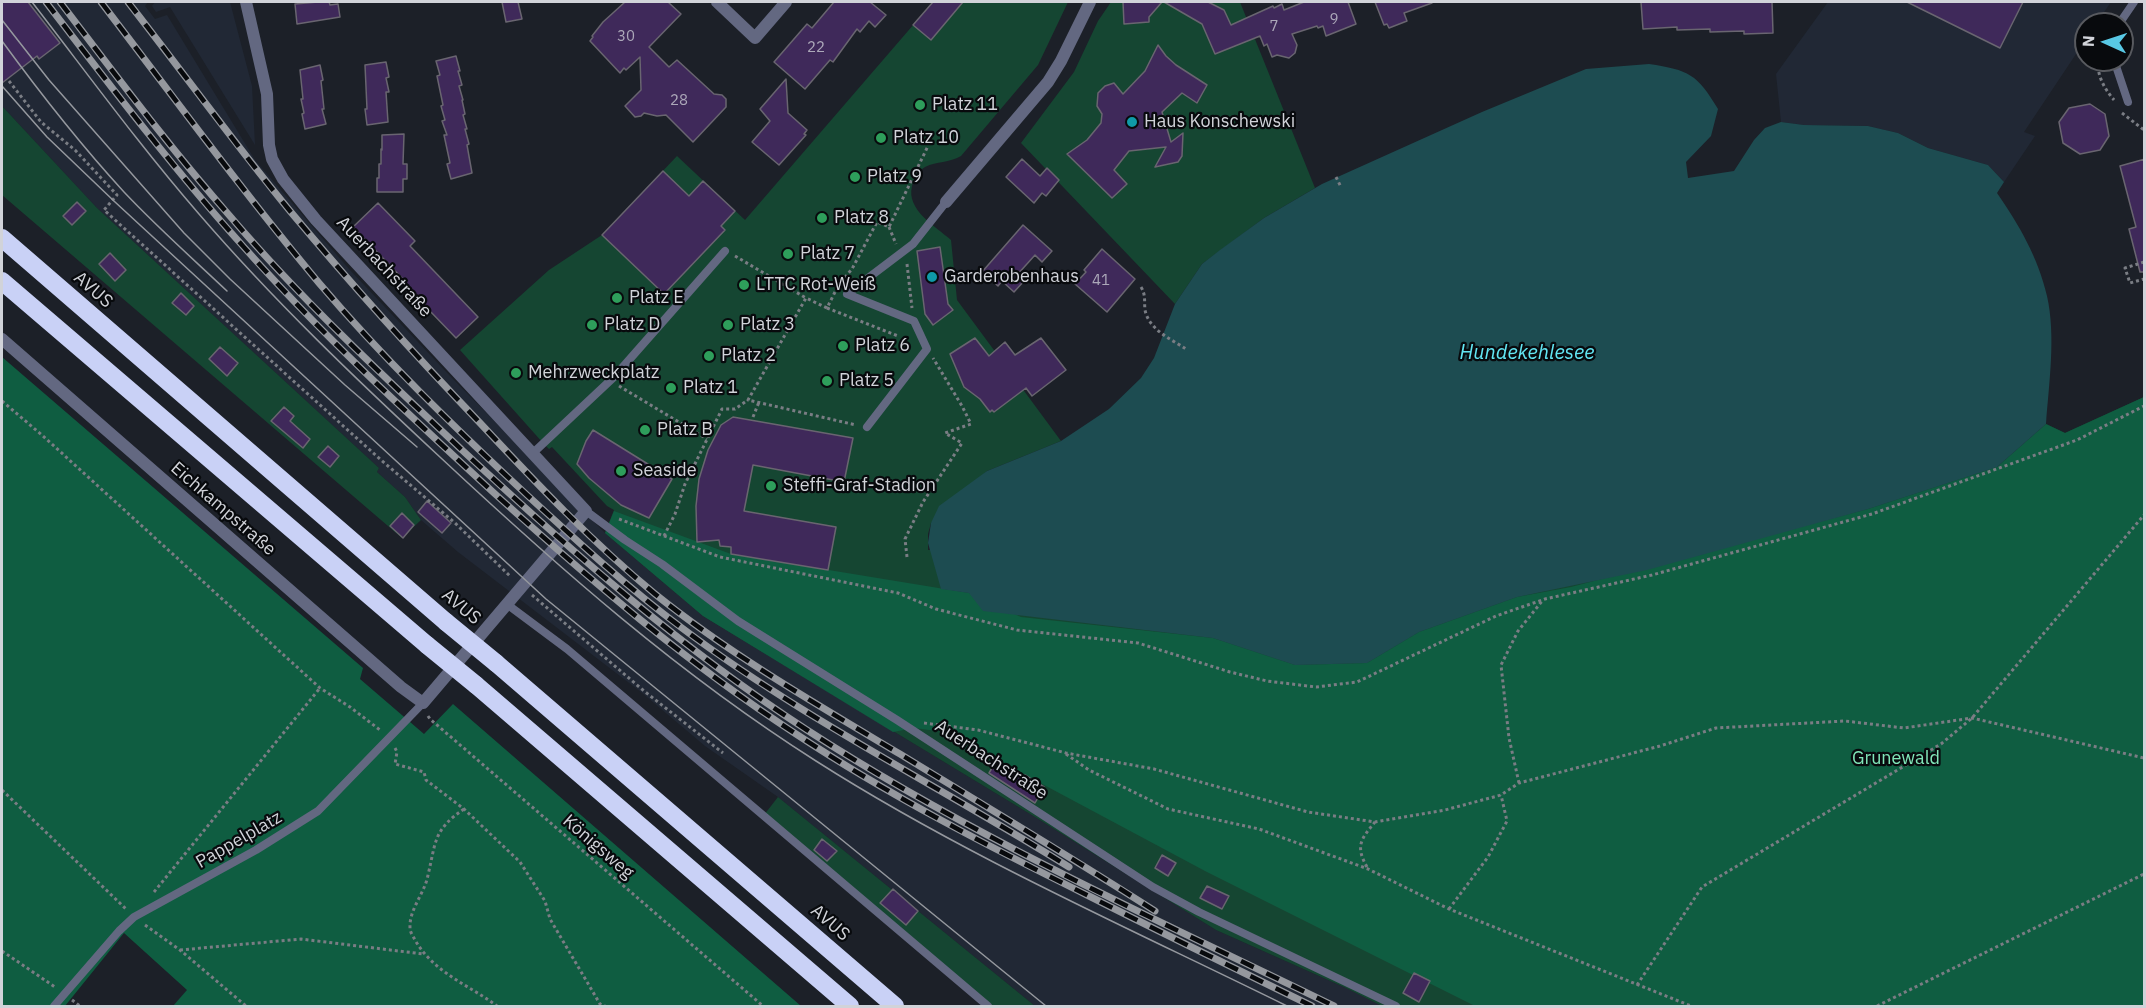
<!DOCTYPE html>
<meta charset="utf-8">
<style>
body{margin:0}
#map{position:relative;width:2146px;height:1008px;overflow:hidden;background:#1c2028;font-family:"IBM Plex Sans",sans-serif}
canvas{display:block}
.frame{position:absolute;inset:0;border:3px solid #d1d3d9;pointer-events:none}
.north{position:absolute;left:2074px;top:12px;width:60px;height:60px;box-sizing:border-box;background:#080a0d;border:2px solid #585a5f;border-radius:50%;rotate:273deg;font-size:16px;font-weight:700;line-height:24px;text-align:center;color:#d1d3d9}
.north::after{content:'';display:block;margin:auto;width:21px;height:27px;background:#58c8e4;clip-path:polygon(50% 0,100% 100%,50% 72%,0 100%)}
</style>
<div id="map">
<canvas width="2146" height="1008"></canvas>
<div class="frame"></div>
<div class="north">N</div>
</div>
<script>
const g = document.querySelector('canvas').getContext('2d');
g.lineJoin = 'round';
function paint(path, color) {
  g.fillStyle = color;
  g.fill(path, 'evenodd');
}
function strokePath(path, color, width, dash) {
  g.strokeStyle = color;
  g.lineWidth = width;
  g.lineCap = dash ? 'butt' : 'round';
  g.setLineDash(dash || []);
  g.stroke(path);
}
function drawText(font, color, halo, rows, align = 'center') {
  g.font = font + ' "IBM Plex Sans",sans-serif';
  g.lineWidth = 4.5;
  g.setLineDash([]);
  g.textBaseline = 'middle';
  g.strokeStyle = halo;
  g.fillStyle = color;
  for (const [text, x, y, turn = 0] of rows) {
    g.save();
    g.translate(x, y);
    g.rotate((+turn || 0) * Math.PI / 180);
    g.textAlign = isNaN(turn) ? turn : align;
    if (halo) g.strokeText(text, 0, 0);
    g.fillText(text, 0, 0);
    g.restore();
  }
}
paint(new Path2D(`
 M 2,2 L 148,2 L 145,6 L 155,19 L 167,15 L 255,160 L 349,269 L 451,377 L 605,533 L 703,616 L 1035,817 L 1216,930 L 1346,988 L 1382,1006 L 1035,1006 L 778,797 L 705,746 L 641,692 L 458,552 L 421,520 L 405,497 L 377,472 L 379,468 L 97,208 L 2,106 Z
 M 155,2 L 230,2 L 252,86 L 255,145 L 170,7 L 156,12 L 152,6 Z
 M 1828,2 L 2111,2 L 2096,24 L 2086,24 L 2086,39 L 2024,132 L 2035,136 L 2004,182 L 1988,165 L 1928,148 L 1898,133 L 1868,126 L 1804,125 L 1781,122 L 1776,74 Z`), '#212835');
paint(new Path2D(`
 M 933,2 L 1068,2 L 1038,65 L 961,156 C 949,163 937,161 925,167 C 918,171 914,178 912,186 C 906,210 935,226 951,240 L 957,300 L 1061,441 L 987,471 L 931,523 L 928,534 L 928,550 L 1997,467 L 2046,424 L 2065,433 L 2144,397 L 2144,1006 L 1382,1006 L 1346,988 L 1216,930 L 1035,817 L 703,616 L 605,533 L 614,510 L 607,506 L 552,447 L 549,449 L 543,443 L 460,350 L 549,270 L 602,235 L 677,156 L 745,220 Z
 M 1111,2 L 1240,2 L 1315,188 L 1264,218 L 1202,264 L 1175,304 L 1021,143 L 1074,72 L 1098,21 Z
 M 2,106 L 97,208 L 379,468 L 377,472 L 405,497 L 421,520 L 402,538 L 2,195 Z
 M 778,797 L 1035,1006 L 993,1006 L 764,815 Z`), '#154632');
paint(new Path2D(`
 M 2,357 L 363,668 L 360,679 L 424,734 L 453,704 L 801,1006 L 173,1006 L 187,990 L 124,933 L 65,1006 L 2,1006 Z
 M 2144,397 L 2144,1006 L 1475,1006 L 1205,871 L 945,732 L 914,728 L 893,732 L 703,616 L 605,533 L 614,511 L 731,554 L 969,593 L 1021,617 L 1213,638 L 1295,665 L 1367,663 L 1419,632 L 1517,597 L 1571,587 L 1868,509 L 1997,467 L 2046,424 L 2065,433 Z`), '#0f5d41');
paint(new Path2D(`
 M 1649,64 C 1689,70 1697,74 1718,109 L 1711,136 L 1686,162 L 1688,178 L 1734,171 L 1754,140 L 1765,128 L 1781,122 L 1804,125 L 1868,126 L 1898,133 L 1928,148 L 1988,165 L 2004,182 L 1997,193 C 2019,225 2038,257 2047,296 C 2056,336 2049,383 2046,424 L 1997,467 L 1868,509 L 1647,570 L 1517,597 L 1419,632 L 1367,663 L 1295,665 L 1213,638 L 983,611 L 969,593 L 941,589 L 928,543 L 931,523 L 939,506 L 987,471 L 1061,441 L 1109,409 L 1141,378 L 1154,358 L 1175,304 L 1202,264 L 1220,250 L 1264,218 L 1322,184 L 1482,112 L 1586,69 Z`), '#1d4c51');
const building = new Path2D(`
 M 2,2 L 28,2 L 60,43 L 39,59 L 37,56 L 2,83 Z
 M 318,2 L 329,2 L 330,5 L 338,4 L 340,17 L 297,24 L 295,4 Z
 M 502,2 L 518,2 L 522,19 L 506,22 Z
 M 625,2 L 668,2 L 681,14 L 649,47 L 669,67 L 677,60 L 714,94 L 722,95 L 726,99 L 726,107 L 693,142 L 666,115 L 657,116 L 644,113 L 641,116 L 635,117 L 625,106 L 641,90 L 640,57 L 626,70 L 624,68 L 620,73 L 590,41 L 593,37 L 592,36 L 603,22 Z
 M 834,2 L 870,2 L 886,15 L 875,27 L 869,21 L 860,32 L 857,29 L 833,62 L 830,60 L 805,89 L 774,62 L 807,24 L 812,28 Z
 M 933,2 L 963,2 L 931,40 L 913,25 Z
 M 1123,2 L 1162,2 L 1149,17 L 1149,22 L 1124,24 Z
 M 1164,2 L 1208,2 L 1224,10 L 1231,25 L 1273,6 L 1274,8 L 1282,4 L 1284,10 L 1304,2 L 1348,2 L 1356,24 L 1326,36 L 1323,26 L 1318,28 L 1317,26 L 1292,34 L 1297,45 L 1295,53 L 1289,58 L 1277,55 L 1272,57 L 1267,44 L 1264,46 L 1260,36 L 1215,54 L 1202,24 Z
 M 1375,2 L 1431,2 L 1432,3 L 1404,13 L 1407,21 L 1389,28 L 1387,24 L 1384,25 Z
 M 1641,2 L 1772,2 L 1773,33 L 1744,34 L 1744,31 L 1710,32 L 1710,29 L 1677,30 L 1677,27 L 1643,29 Z
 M 1907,2 L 2023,2 L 2000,48 Z
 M 1158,45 L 1166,56 L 1176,65 L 1207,85 L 1197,103 L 1182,93 L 1162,112 L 1171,142 L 1183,133 L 1182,156 L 1178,162 L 1155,167 L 1166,147 L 1129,151 L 1114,170 L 1127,184 L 1112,198 L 1067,154 L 1087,140 L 1101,123 L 1102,114 L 1097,106 L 1098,93 L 1105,86 L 1114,83 L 1123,94 L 1145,71 Z
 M 456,56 L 460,71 L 458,71 L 462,85 L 459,86 L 463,100 L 462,100 L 465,114 L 463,115 L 467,129 L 465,129 L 469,144 L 467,145 L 472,173 L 451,179 L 447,164 L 450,163 L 444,135 L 447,135 L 442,121 L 445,120 L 441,106 L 443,105 L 437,76 L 440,75 L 436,61 Z
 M 386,62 L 389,77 L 386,78 L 389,92 L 386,92 L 388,122 L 367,125 L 365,109 L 367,109 L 365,65 Z
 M 320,65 L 323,80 L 321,81 L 324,109 L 322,109 L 326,124 L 305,129 L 302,114 L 304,113 L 301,99 L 303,99 L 300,70 Z
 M 786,79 L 788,113 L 807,130 L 804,134 L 806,135 L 779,165 L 752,142 L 770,121 L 760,109 Z
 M 2090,104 L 2105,114 L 2109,136 L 2100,150 L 2080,154 L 2063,143 L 2059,122 L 2069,108 Z
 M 404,134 L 403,164 L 407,164 L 407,179 L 403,179 L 403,192 L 377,192 L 377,178 L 379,178 L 379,164 L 381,164 L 381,149 L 382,150 L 382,135 Z
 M 1022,159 L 1040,176 L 1047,168 L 1059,180 L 1046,196 L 1042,193 L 1034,203 L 1006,177 Z
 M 2145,159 L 2145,272 L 2140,272 L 2129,229 L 2136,227 L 2120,166 Z
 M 663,171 L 689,196 L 703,181 L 735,211 L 721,226 L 725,230 L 664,294 L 602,235 Z
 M 77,202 L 86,211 L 72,225 L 63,216 Z
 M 378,203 L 415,241 L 410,246 L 478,317 L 456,338 L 400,280 L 402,278 L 353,227 Z
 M 1023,225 L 1052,251 L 1042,262 L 1035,255 L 1017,275 L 1024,281 L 1014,292 L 1002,281 L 998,286 L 982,272 Z
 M 940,247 L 948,304 L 953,310 L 933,325 L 925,314 L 917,251 Z
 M 1102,249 L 1135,279 L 1107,312 L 1075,284 L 1086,272 L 1084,270 Z
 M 110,253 L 126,270 L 115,281 L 99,264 Z
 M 181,293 L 194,306 L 186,315 L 172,303 Z
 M 975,338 L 989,356 L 1005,342 L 1015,355 L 1041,338 L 1066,370 L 1032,396 L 1026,388 L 994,412 L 992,410 L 990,412 L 980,399 L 964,387 L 950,354 Z
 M 220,347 L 238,363 L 227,376 L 209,359 Z
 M 284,407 L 294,416 L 290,421 L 310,439 L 303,448 L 271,421 Z
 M 733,417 L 853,438 L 844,482 L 753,465 L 744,511 L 836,527 L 828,570 L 731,554 L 731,547 L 720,546 L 719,540 L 697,542 L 696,506 L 699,479 L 708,450 L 721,425 Z
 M 593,430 L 672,479 L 649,518 L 621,505 L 589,478 L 577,464 L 586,441 Z
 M 328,446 L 339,456 L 330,467 L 318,457 Z
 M 427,501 L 451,523 L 442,533 L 418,512 Z
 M 402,513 L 414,525 L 403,538 L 390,526 Z
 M 996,761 L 1023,778 L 1025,775 L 1044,787 L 1035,803 L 989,773 Z
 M 822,839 L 837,851 L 827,861 L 814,850 Z
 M 1162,855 L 1176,863 L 1168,876 L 1155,868 Z
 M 1207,886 L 1229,896 L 1222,909 L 1200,898 Z
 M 893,889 L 918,911 L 906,925 L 880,903 Z
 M 1414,973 L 1430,981 L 1419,1002 L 1403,993 Z`);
paint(building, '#3f295a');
strokePath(building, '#696570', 1.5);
strokePath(new Path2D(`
 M 2098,60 C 2097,76 2104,88 2114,100
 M 9,81 L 41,122 L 75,150 L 117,195 L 104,210 L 381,460 L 455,523 L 511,577
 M 2122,113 L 2144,130
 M 1336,177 L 1341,187
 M 889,227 L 896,244
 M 735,256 L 806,298
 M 2144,262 L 2125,268 L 2130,283 L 2144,279
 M 907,264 L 912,308
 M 841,282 L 852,269 L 877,222 L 889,227 L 928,146
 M 1141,287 C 1146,295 1144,301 1145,310 C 1149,330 1171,339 1186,349
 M 835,292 L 827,308 L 806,298 L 748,400 L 856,425
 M 827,308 L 898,336
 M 619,386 L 707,439
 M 2,401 L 43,436 L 320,688 L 350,707 L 380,730
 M 753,417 L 759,402
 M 619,519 L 720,557 L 898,593 L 936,609 L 1017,630 L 1138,643 L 1230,672 L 1267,681 L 1316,687 L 1357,682 L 1496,616 L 1545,599 L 1652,575 L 1872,514 L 2077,440 L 2144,406
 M 664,536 L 675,514 L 685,484 L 722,409 L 735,409 L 748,400
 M 907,557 L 905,539 L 923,502 L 962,443 L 945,433 L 971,424 L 962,406 L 933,358
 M 532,595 L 644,691 L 723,753
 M 428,716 L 430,719 L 763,1006
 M 924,723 L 978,730 L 1066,753 L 1154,769 L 1308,812 L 1375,822 L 1445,810 L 1501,795 L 1519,783 L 1660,746 L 1716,728 L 1845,721 L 1904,728 L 1972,718 L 2144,758
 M 395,748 L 397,752 L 395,764 L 424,772 L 426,780 L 464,809 L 520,862 L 545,901 L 550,919 L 600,1004 L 605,1006
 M 1066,754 L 1089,770 L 1168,809 L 1259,829 L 1368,869 L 1449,909 L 1691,1006
 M 1519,783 L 1509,738 L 1501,665 L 1518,631 L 1543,600
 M 2,790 L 126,909
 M 464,809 C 433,830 436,842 428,875 C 425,893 409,909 410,928 C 410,932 413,936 415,940 C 434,973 469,985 497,1006
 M 1367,867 C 1355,846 1361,839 1375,822
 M 154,892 L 320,688
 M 1449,909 L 1488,857 L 1507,821 L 1501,795
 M 145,925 L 180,950 L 246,1006
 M 180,950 L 301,939 L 423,954
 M 2,951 L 55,987
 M 1637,985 L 1702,887 L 1941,744 L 1972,718 L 2144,515
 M 72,1000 L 80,1006
 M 1877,1006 L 2144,874`), '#7a7d84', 3, [3, 3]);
strokePath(new Path2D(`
 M 2119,24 L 2134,2
 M 2114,60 L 2128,102
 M 867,427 L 927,349 L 914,321 L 847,294 L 913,244 L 946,202
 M 533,453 L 614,377 L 725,251
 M 586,511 L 625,540 L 662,564 L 738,621 L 897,720 L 1153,887 L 1199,912 L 1396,1006
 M 508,605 L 567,649 L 988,1006
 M 54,1006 L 119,931 L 134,917 L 256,850 L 318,811 L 423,703`), '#636881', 8);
strokePath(new Path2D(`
 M 717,2 L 755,38 L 786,2
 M 946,202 L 1048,82 L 1061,61 L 1090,2
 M 2,339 L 401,687 L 423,703 L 586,511 L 316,220 L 283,179 L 272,159 L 269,145 L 267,94 L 246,2`), '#636881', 12);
strokePath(new Path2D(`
 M 2,238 L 446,622
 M 2,281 L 427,645
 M 496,663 L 895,1006
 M 476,685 L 850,1006`), '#c9d1f6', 18);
strokePath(new Path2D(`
 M 32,2 C 87,73 140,146 199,214 C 274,301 357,380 441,458 C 559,568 679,674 816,761 C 965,856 1129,928 1287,1006
 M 2,20 L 49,80 L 184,233 L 230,279 L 345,385 L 417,447
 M 2,41 C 40,93 80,144 124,192 C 157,227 192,258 227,291
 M 2,86 L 47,137 L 115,202 L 546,599 L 1046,1006`), '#95989e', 1.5);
const rail = new Path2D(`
 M 46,2 C 109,84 172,167 242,245 C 320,333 407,413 494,493 C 590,580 687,663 796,734 C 890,796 990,847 1091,897 C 1164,934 1238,970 1312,1006
 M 60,2 C 115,74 169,147 229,215 C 301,299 381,374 462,450 C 571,551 682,649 807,730 C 974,838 1156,919 1334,1006
 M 101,2 C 173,96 243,192 319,283 C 383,358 454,427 527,495 C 577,541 627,587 682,628 C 803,719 941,787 1069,867
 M 128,2 C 182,71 234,143 290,211 C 351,284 415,355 481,424 C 536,483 592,542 655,594 C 731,655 816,704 900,754 C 985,806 1071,857 1155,911`);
strokePath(rail, '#95989e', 7);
strokePath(rail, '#080a0d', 4.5, [14]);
strokePath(new Path2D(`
 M 446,622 L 496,663
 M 427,645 L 476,685`), '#c9d1f6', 18);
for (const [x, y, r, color] of [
 [920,105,6,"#2e9e5b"],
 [1132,122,6,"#0f9aa8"],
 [881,138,6,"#2e9e5b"],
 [855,177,6,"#2e9e5b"],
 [822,218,6,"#2e9e5b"],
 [788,254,6,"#2e9e5b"],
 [932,277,6,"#0f9aa8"],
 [744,285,6,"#2e9e5b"],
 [617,298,6,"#2e9e5b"],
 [592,325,6,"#2e9e5b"],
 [728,325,6,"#2e9e5b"],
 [843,346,6,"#2e9e5b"],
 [709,356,6,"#2e9e5b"],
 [516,373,6,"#2e9e5b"],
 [827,381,6,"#2e9e5b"],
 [671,388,6,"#2e9e5b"],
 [645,430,6,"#2e9e5b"],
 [621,471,6,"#2e9e5b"],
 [771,486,6,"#2e9e5b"]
]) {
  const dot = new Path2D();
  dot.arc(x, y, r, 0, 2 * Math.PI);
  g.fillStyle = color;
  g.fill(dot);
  strokePath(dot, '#080a0d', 2);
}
drawText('15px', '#aca8b9', null, [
 ["9",1334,20],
 ["7",1274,27],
 ["30",626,37],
 ["22",816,48],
 ["28",679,101],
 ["41",1101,281]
]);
drawText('18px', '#d1d3d9', '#080a0d', [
 ["Platz 11",932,105],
 ["Haus Konschewski",1144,122],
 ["Platz 10",893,138],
 ["Platz 9",867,177],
 ["Platz 8",834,218],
 ["Platz 7",800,254],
 ["Garderobenhaus",944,277],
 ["LTTC Rot-Weiß",756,285],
 ["Platz E",629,298],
 ["Platz D",604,325],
 ["Platz 3",740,325],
 ["Platz 6",855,346],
 ["Platz 2",721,356],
 ["Mehrzweckplatz",528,373],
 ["Platz 5",839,381],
 ["Platz 1",683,388],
 ["Platz B",657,430],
 ["Seaside",633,471],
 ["Steffi-Graf-Stadion",783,486]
], 'left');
drawText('18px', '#d1d3d9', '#080a0d', [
 ["Auerbachstraße",384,267,47],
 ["AVUS",93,290,41],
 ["Eichkampstraße",223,509,41],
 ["AVUS",461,607,40],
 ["Auerbachstraße",991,760,33],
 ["Pappelplatz",239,840,-30],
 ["Königsweg",598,847,41],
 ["AVUS",830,923,41]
]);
drawText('18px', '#81e7b9', '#080a0d', [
 ["Grunewald",1896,759]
]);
drawText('italic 20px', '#62e6f3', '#080a0d', [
 ["Hundekehlesee",1527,353]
]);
</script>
